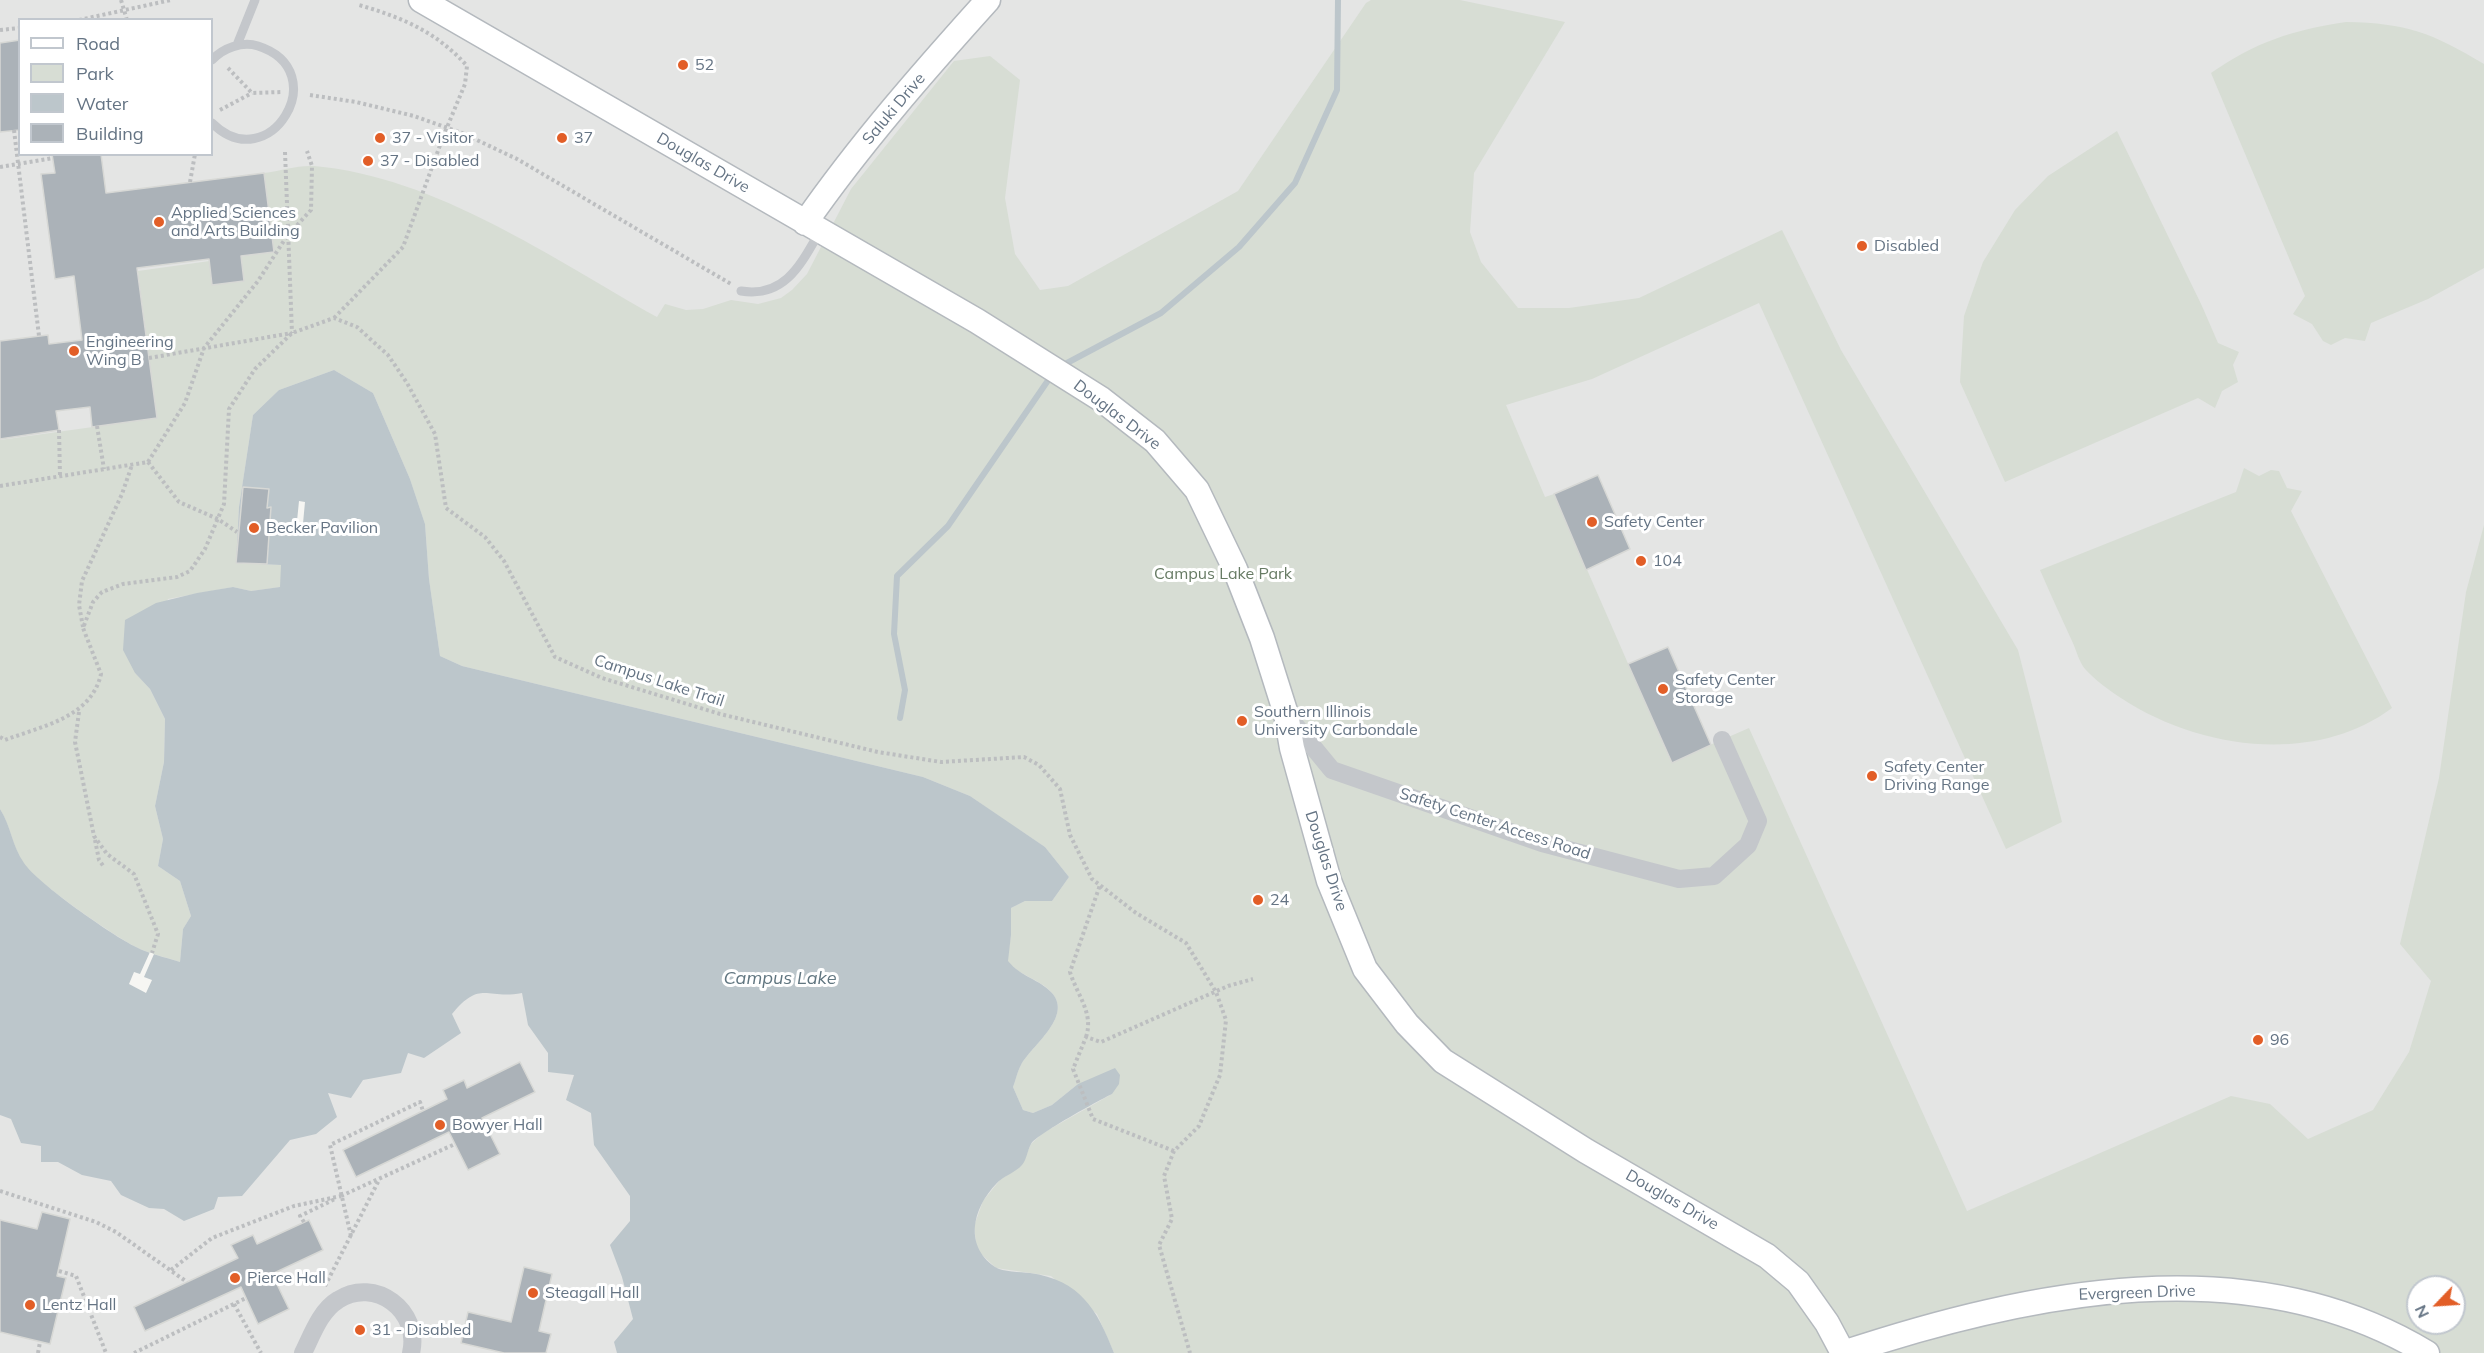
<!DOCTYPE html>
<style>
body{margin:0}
#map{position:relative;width:2484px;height:1353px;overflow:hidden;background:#f6f6f3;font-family:Mulish,sans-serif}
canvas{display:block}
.legend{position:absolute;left:18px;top:18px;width:195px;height:138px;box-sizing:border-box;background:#fff;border:2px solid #c1c7ce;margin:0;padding:8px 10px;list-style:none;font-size:18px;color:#657484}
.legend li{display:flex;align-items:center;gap:12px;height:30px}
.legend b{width:30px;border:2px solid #c1c7ce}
.north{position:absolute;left:2406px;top:1275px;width:60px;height:60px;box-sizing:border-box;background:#fff;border:2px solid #c1c7ce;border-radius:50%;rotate:245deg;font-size:16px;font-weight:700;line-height:24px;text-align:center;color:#657484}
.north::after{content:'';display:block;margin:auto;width:21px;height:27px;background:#e25e27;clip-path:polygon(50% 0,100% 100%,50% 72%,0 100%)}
</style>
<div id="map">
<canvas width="2484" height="1353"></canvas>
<ul class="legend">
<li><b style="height:8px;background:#fff"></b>Road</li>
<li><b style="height:16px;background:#d7ddd4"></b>Park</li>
<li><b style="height:16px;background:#bcc6cb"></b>Water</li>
<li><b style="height:16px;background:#abb2b8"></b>Building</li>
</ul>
<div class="north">N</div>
</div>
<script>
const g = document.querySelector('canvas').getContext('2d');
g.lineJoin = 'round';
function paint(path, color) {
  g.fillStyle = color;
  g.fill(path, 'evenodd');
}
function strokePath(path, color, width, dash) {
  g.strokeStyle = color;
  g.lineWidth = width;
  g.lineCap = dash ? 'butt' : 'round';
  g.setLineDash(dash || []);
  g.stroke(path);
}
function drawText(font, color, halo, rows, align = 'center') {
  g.font = font + ' Mulish,sans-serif';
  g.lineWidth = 6;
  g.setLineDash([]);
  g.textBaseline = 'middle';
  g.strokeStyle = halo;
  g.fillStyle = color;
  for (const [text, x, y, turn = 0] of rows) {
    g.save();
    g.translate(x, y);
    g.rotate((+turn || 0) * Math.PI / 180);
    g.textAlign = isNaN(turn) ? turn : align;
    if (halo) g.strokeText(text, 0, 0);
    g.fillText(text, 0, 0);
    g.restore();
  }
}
paint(new Path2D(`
 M 0,0 L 2484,0 L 2484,1353 L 0,1353 ZM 20,20 L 212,20 L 212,154 L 20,154 ZM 2418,1287 L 2454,1287 L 2454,1323 L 2418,1323 Z`), '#e4e5e4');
paint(new Path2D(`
 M 1371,0 L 1460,0 L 1565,22 L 1474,173 L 1470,232 L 1481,262 L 1518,308 L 1569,308 L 1639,298 L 1782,230 L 1841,350 L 2018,650 L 2062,822 L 2006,849 L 1759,303 L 1592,379 L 1506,405 L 1545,497 L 1554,494 L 1671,762 L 1749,728 L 1967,1211 L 2231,1096 L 2270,1104 L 2308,1139 L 2373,1110 L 2409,1052 L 2431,981 L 2400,944 L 2439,778 L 2466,592 L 2484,525 L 2484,1353 L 1114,1353 L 1097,1314 L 1051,1276 L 996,1268 L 977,1250 L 974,1226 L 983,1201 L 1000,1180 L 1021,1166 L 1031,1144 L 1043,1133 L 1112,1094 L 1078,1084 L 1052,1105 L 1033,1113 L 1023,1110 L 1013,1087 C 1016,1080 1017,1072 1021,1065 C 1031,1046 1073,1017 1052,993 C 1039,978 1021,977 1007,961 L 1011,935 L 1011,908 L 1025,901 L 1052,901 L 1069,877 L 1045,847 L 1003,819 L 970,796 L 923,777 L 462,666 L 440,656 L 429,579 L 425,524 L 410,479 L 373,393 L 334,370 L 279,390 L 253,415 L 239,507 L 236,563 L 282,565 L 281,587 L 251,591 L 233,587 L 168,599 L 135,673 L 150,689 L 165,719 L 164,762 L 155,806 L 163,839 L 158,866 L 180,881 L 191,916 L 183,929 L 180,962 C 166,957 149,954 136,947 C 113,935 37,883 24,864 C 12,846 11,827 0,809 L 0,440 L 157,418 L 138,271 L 274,252 L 264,173 C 280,171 298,165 314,166 C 437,177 551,258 657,317 L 665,304 L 686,310 L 703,309 L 731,300 L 758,304 L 781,298 L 792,290 L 807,274 L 851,189 L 954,61 L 990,56 L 1020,80 L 1005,198 L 1015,254 L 1040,290 L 1068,286 L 1238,191 L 1366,3 ZM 2418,1287 L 2454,1287 L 2454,1323 L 2418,1323 Z
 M 2346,22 C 2407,23 2432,33 2484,64 L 2484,268 L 2428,299 L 2371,323 L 2365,341 L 2345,338 L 2331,345 L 2323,341 L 2312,324 L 2293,314 L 2305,296 L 2211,73 C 2256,42 2292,30 2346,22 Z
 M 2117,131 L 2202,306 L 2218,343 L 2239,352 L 2233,365 L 2238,382 L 2222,391 L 2215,408 L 2198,398 L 2005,482 L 1960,382 L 1964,316 L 1983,262 L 2015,210 L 2048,176 Z
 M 2244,468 L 2259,476 L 2271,470 L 2279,471 L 2287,488 L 2302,491 L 2291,511 L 2392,708 C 2314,766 2198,749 2121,698 C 2109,690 2095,680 2085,669 C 2079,662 2076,649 2072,641 C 2061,617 2050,593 2040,570 L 2236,492 Z`), '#d7ddd4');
paint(new Path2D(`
 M 334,370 L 373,393 L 410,479 L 425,524 L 429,579 L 440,656 L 462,666 L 923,777 L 970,796 L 1045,847 L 1069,877 L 1052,901 L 1025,901 L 1011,908 L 1011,935 L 1008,961 C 1021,977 1039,979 1052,993 C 1073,1017 1031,1046 1021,1065 C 1017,1072 1016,1080 1013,1087 L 1023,1110 L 1033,1113 L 1052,1105 L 1078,1084 L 1115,1068 L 1120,1075 L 1119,1084 L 1112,1094 C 1098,1101 1037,1134 1031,1144 C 1027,1151 1027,1159 1022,1165 C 1016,1172 1006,1175 999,1181 C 974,1205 962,1244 995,1267 C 1003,1272 1020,1272 1030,1273 C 1080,1280 1097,1309 1114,1353 L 617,1353 L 614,1342 L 633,1319 L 622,1277 L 610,1245 L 630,1221 L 630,1196 L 594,1145 L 591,1113 L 566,1100 L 574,1075 L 548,1072 L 548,1053 L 528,1025 L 522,993 C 486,1000 481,979 452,1014 L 461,1033 L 424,1058 L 408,1053 L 401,1073 L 363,1080 L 351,1098 L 328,1093 L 337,1117 L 316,1134 L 290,1140 L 242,1196 L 218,1197 L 214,1209 L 184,1221 L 164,1209 L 149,1208 L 121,1195 L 111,1181 L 82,1175 L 58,1162 L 41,1162 L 41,1146 L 21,1143 L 11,1119 L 0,1115 L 0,809 C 11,826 12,846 24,863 C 37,883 113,936 136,947 C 149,954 165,957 180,962 L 183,929 L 191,916 L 180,881 L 158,866 L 163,839 L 155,806 L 164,762 L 165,719 L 150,689 L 135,673 L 123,650 L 125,620 L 156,603 L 197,593 L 233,587 L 251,591 L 280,587 L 281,565 L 236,563 L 239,507 L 253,415 L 279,390 Z`), '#bcc6cb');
paint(new Path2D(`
 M 299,501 L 305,502 L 302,534 L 296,533 L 296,527 L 270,531 L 270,525 L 297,521 Z
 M 150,952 L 154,954 L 144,977 L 152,980 L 146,993 L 129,984 L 134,972 L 140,974 Z`), '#f6f6f3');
strokePath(new Path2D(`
 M 1067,363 L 1161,313 L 1239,247 L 1295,183 L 1337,90 L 1338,0
 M 900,718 L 905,690 L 894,634 L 897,576 L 948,526 L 1049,379`), '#bcc6cb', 6);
const building = new Path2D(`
 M 20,40 L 20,130 L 0,132 L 0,43 Z
 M 52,154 L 101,154 L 106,193 L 264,173 L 274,252 L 241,256 L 244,281 L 212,285 L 209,259 L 137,268 L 157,418 L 92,427 L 90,407 L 56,411 L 59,430 L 0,439 L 0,341 L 48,335 L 49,344 L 82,340 L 74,276 L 55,279 L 41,174 L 55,173 Z
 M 1598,475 L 1630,549 L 1586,570 L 1554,494 Z
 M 243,487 L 269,489 L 267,508 L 271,507 L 267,564 L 236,563 Z
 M 1668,647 L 1711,745 L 1672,763 L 1628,664 Z
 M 520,1062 L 535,1092 L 482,1118 L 500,1154 L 468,1170 L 449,1132 L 356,1177 L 343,1150 L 447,1099 L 443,1090 L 464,1080 L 467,1088 Z
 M 42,1212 L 70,1219 L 57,1276 L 66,1278 L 50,1344 L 0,1332 L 0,1220 L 37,1229 Z
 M 309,1220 L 323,1250 L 272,1274 L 289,1309 L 258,1324 L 241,1287 L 145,1331 L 134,1307 L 238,1258 L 231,1245 L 253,1235 L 257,1244 Z
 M 524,1267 L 552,1274 L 539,1331 L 551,1334 L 546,1353 L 504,1353 L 461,1343 L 468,1312 L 511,1322 Z`);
paint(building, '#abb2b8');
strokePath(building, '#d7d8d5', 1.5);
const secondary = new Path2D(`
 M 421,0 L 977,321 L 1101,399 L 1155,441 L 1197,490 L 1235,569 L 1262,638 L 1286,714 L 1292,748 L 1329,881 L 1365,969 L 1407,1024 L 1443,1061 L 1586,1151 L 1767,1256 L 1798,1282 L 1827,1323 L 1843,1353
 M 805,223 C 860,144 924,71 988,0
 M 1843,1353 C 2028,1292 2249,1245 2427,1353`);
strokePath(secondary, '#b4b9be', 27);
strokePath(new Path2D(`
 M 121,0 L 127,20
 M 79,20 L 171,0
 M 0,30 L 20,28
 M 228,68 L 252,93 L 281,92
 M 310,95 L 356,102 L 414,116 L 462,133 L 517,159 L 731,284
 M 220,110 L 252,93
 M 14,130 L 39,336
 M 285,152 L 292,333
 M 0,167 L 53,158
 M 190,182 L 195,154
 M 334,318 L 403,247 L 443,137 L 465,84 L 467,66 C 437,32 401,17 359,5
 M 149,358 L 292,333
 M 97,426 L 104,469
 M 59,430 L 60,476
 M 148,462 L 179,502 L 218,519 L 237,532
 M 0,486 L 148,462 L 185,403 L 204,348 L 258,281 L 287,236 L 311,210 L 312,166 L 307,151
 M 83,627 L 79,605 L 82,581 L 122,494 L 132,465
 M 79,712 L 75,742 L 94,836 L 107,854 L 134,874 L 158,934 L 152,953
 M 0,737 L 5,740 C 42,726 91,718 101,674 L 83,628 L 93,602 L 102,592 L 123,584 L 177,577 L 190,571 L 205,549 L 224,504 L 229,409 L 255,369 L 292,333 L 334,318 L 357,327 L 388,355 L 407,383 L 435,434 L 446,508 L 485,537 L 504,561 L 555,657 L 602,678 L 720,714 L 878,752 L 941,762 L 1024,757 L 1039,765 L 1060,789 L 1070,835 L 1092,879 L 1136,913 L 1186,943 L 1216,992 L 1226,1020 L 1220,1075 L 1199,1126 L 1174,1151 L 1164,1176 L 1172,1219 L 1159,1245 L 1190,1353
 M 95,840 L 99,860 L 104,867
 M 1086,1037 C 1094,1013 1077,995 1070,972 L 1100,885
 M 1174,1151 L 1093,1119 L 1073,1069 L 1086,1037 L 1101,1042 L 1228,986 L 1253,979
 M 0,1191 L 96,1222 L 116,1232 L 187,1282
 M 341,1196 L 455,1144
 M 304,1222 L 300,1216 L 335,1199
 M 351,1236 L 330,1145 L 420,1102 L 423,1111
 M 171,1270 L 212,1238 L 294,1206 L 341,1196
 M 59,1271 L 76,1276 L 106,1353
 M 325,1286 L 379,1180
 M 234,1304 L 261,1353
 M 38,1353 L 40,1342
 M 134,1353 L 246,1298`), '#bcbec0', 4, [3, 3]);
strokePath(new Path2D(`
 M 237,45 L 255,0
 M 212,60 C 223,48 242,41 258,46 C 336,71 269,180 212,123
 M 741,291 C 785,298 801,264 820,231`), '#c4c7cb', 9);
strokePath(new Path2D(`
 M 1286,714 L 1332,770 L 1542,843 L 1679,879 L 1714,876 L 1748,845 L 1758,821 L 1722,740
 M 303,1353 C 312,1335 320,1311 338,1300 C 375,1276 421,1311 411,1353`), '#c4c7cb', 18);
strokePath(secondary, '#fff', 24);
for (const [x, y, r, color] of [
 [683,65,6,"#e25e27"],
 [380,138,6,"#e25e27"],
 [562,138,6,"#e25e27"],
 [368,161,6,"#e25e27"],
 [159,222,6,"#e25e27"],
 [1862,246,6,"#e25e27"],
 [74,351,6,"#e25e27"],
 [1592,522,6,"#e25e27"],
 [254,528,6,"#e25e27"],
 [1641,561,6,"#e25e27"],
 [1663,689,6,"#e25e27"],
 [1242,721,6,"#e25e27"],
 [1872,776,6,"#e25e27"],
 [1258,900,6,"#e25e27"],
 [2258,1040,6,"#e25e27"],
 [440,1125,6,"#e25e27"],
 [235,1278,6,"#e25e27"],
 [533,1293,6,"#e25e27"],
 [30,1305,6,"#e25e27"],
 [360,1330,6,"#e25e27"]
]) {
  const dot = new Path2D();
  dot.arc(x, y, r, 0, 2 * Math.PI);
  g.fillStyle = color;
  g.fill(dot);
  strokePath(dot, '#fff', 2);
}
drawText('16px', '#657484', '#fff', [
 ["52",695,65],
 ["37 - Visitor",392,138],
 ["37",574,138],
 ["37 - Disabled",380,161],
 ["Applied Sciences",171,213],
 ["and Arts Building",171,231],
 ["Disabled",1874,246],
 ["Engineering",86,342],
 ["Wing B",86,360],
 ["Safety Center",1604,522],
 ["Becker Pavilion",266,528],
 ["104",1653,561],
 ["Safety Center",1675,680],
 ["Storage",1675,698],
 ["Southern Illinois",1254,712],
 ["University Carbondale",1254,730],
 ["Safety Center",1884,767],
 ["Driving Range",1884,785],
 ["24",1270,900],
 ["96",2270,1040],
 ["Bowyer Hall",452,1125],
 ["Pierce Hall",247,1278],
 ["Steagall Hall",545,1293],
 ["Lentz Hall",42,1305],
 ["31 - Disabled",372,1330]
], 'left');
drawText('16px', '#657484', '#fff', [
 ["Saluki Drive",894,109,-50],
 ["Douglas Drive",703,163,30],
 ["Douglas Drive",1117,415,37],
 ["Campus Lake Trail",659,681,18],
 ["Safety Center Access Road",1495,824,18],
 ["Douglas Drive",1326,861,72],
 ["Douglas Drive",1672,1200,30],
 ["Evergreen Drive",2137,1293,-2]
]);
drawText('16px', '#677b64', '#fff', [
 ["Campus Lake Park",1223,574]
]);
drawText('italic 18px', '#617680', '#fff', [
 ["Campus Lake",780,979]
]);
</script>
